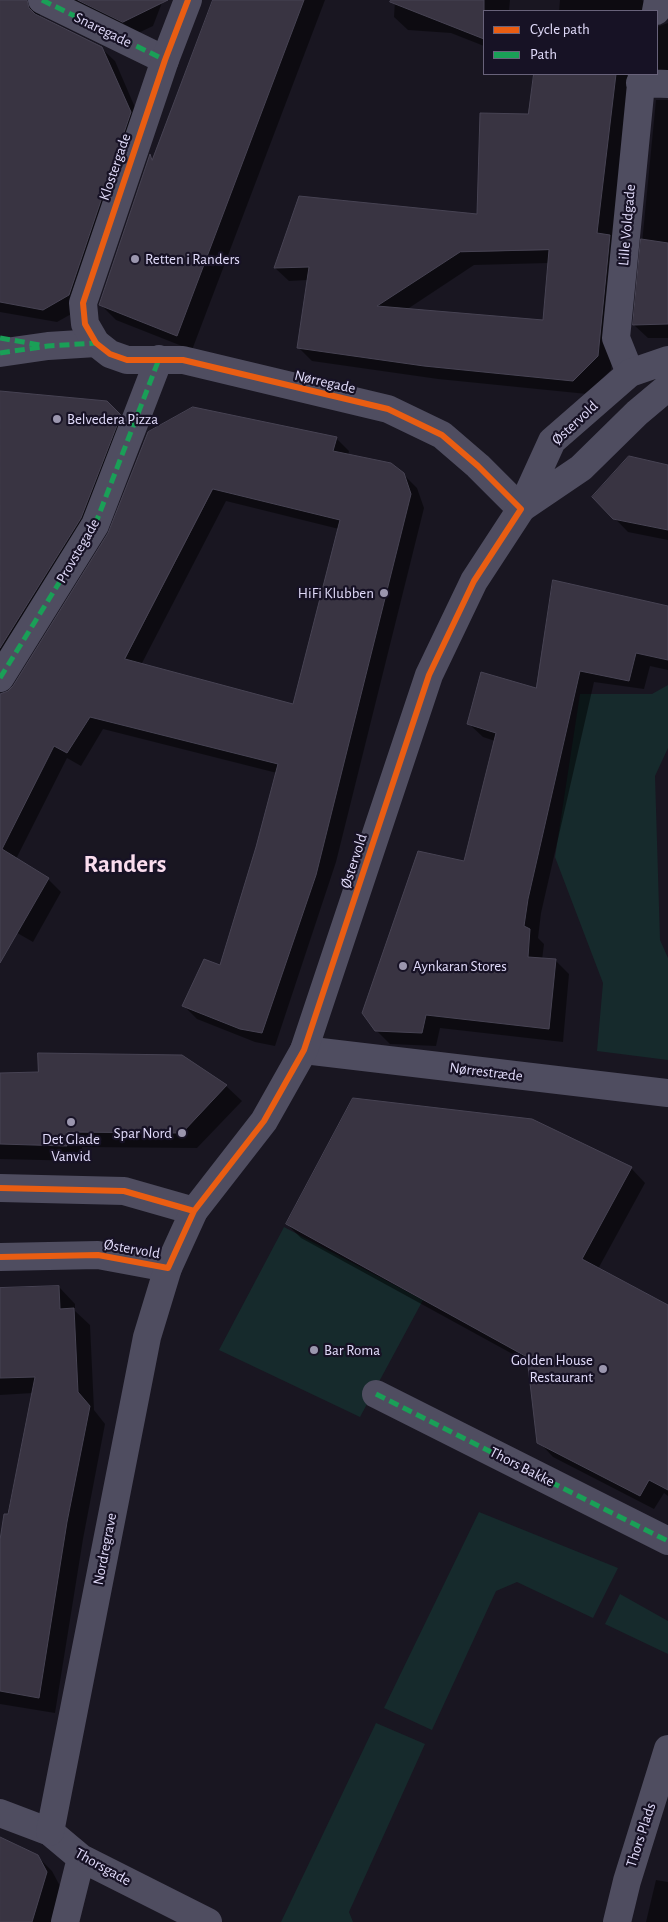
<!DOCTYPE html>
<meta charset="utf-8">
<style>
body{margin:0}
#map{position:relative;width:668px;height:1922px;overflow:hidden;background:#191621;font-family:"Alegreya Sans",sans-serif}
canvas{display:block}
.legend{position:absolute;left:483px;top:10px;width:175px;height:65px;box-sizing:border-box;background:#171225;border:1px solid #68627a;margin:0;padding:6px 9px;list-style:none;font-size:15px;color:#e1dbfa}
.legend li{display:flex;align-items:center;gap:10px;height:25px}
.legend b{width:25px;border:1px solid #68627a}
</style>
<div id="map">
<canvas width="668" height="1922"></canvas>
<ul class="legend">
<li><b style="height:6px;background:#e95d12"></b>Cycle path</li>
<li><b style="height:6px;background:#1a9f57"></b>Path</li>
</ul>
</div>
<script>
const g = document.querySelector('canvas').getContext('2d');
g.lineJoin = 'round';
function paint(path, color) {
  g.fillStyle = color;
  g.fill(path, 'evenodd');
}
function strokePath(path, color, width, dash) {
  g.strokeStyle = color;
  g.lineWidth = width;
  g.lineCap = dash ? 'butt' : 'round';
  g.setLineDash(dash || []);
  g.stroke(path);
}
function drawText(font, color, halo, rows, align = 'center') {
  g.font = font + ' "Alegreya Sans",sans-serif';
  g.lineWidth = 4.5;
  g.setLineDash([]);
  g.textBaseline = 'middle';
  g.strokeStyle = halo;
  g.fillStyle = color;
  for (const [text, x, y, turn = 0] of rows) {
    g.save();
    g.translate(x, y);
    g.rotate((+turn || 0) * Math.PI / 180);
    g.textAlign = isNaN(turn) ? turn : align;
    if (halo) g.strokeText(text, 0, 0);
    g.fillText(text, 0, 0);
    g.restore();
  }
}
paint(new Path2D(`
 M 668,685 L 668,748 L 655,776 L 660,940 L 668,958 L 668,1060 L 597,1051 L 603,983 L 555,857 L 580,694 L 652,694 Z
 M 284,1227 L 423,1300 L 360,1417 L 219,1350 Z
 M 479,1512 L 618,1568 L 593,1618 L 517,1582 L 496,1591 L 432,1730 L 384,1708 Z
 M 620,1594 L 668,1621 L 668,1654 L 605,1624 Z
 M 376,1723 L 425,1744 L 349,1912 L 353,1922 L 281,1922 Z`), '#162a2c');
paint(new Path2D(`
 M 0,0 L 46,0 L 40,7 L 40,18 L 101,48 L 115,61 L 143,126 L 82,308 L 57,322 L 0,312 Z
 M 62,0 L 163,0 L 153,26 L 136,34 Z
 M 214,0 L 325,0 L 192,350 L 116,320 L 100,304 L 150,156 L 154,160 Z
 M 395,0 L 510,0 L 509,11 L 484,11 L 484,46 L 451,33 L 408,30 L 394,17 Z
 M 560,0 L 642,0 L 653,11 L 559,11 Z
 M 668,23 L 668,78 L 657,72 L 657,27 Z
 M 535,74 L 648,74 L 640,86 L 611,370 L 587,394 L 438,379 L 312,361 L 299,348 L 308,280 L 289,281 L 275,268 L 478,215 L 529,116 ZM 549,263 L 544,322 L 406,310 L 474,265 Z
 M 656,100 L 668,100 L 668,338 L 648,338 L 634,325 Z
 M 0,393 L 106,403 L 133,429 L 0,683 Z
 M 149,433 L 336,438 L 349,451 L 348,456 L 403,474 L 417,488 L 424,508 L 336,862 L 275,1046 L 255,1042 L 197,1019 L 184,1006 L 220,967 L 257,848 L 277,773 L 103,729 L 81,766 L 67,758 L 16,859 L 48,879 L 61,892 L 33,942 L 5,926 L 0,935 L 0,695 L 7,693 L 14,687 L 109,534 ZM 226,501 L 339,529 L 294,706 L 141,665 Z
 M 668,466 L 668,540 L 628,532 L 594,497 Z
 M 668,607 L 668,670 L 650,666 L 644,689 L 594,682 L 541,913 L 538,938 L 544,944 L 542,960 L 555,960 L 569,974 L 563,1042 L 440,1028 L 436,1046 L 390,1044 L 376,1030 L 464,863 L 495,741 L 483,737 L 469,724 L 537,689 Z
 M 182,1056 L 226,1086 L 242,1101 L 197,1148 L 82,1147 L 82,1161 L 0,1159 L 0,1074 L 39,1074 Z
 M 631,1168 L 645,1183 L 598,1269 L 668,1306 L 668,1496 L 664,1493 L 654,1509 L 553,1457 L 539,1442 L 529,1363 L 301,1238 L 287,1224 Z
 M 59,1287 L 75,1304 L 75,1311 L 90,1325 L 94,1410 L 105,1424 L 83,1539 L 55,1713 L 0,1704 L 0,1548 L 33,1393 L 0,1395 L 0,1289 Z
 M 0,1840 L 37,1856 L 52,1871 L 61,1888 L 51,1922 L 0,1922 Z
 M 656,1880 L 668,1882 L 668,1922 L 646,1922 Z`), '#0007');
const building = new Path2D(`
 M 0,0 L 27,0 L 29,8 L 35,14 L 102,47 L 131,112 L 69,295 L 43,310 L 0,302 Z
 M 78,0 L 168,0 L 123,22 Z
 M 213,0 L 304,0 L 177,336 L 99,305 L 150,154 L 152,160 Z
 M 391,0 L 484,0 L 484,39 L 390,2 Z
 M 534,74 L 616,74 L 597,233 L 610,235 L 598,356 L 573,381 L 424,366 L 297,348 L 309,267 L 274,268 L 299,196 L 477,214 L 480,113 L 528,114 ZM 549,250 L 543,320 L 377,306 L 460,252 Z
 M 641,239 L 668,243 L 668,324 L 633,325 Z
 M 0,391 L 107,401 L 121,415 L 81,518 L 0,648 Z
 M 193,407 L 337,437 L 333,451 L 391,463 L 404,473 L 411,494 L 316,875 L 262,1033 L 240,1029 L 182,1006 L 204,959 L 220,965 L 256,847 L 278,764 L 90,717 L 67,753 L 54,746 L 2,849 L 49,878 L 0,963 L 0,694 L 8,691 L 13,686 L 108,533 L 148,432 ZM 213,489 L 340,520 L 293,704 L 125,659 Z
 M 629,456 L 668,465 L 668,530 L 613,519 L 592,497 Z
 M 553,580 L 668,606 L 668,660 L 636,653 L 629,681 L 580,671 L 528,899 L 524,926 L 530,929 L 528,957 L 556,959 L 549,1029 L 426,1015 L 422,1033 L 375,1031 L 362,1013 L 418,851 L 464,861 L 496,733 L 467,724 L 481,672 L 536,688 Z
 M 38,1053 L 182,1055 L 227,1085 L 182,1133 L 67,1132 L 67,1146 L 0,1144 L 0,1073 L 38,1072 Z
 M 353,1098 L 532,1119 L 632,1167 L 582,1259 L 668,1305 L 668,1490 L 649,1480 L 640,1496 L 537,1443 L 527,1357 L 286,1224 Z
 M 59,1286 L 60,1309 L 74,1308 L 78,1392 L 90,1406 L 67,1522 L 39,1698 L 0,1691 L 0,1540 L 4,1514 L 8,1514 L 35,1377 L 0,1378 L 0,1288 Z
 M 0,1837 L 38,1855 L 47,1872 L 32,1922 L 0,1922 Z`);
paint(building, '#393442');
strokePath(building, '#474353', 1);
strokePath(new Path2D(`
 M 42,0 L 165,60
 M 0,353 L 48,346 L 96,343
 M 0,678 L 95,525 L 159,359
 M 0,1188 L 124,1191 L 194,1211
 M 0,1257 L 98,1255 L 168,1268
 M 376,1394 L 668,1541`), '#4f4d60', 28);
strokePath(new Path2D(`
 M 188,0 L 165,60 L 83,303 L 85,324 L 96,343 L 110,354 L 127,360 L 183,360 L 388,409 L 442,435 L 478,466 L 521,509
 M 656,11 L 658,0
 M 640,83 L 668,84
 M 630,373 L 616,338 L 642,74
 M 304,1050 L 668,1093
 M 0,1813 L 50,1832 L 81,1858 L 208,1922
 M 65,1922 L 81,1858
 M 617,1922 L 627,1881 L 668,1749`), '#4f4d60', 28);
strokePath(new Path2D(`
 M 522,508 L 581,468 L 637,413 L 668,387
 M 50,1832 L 147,1337 L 168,1268 L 194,1211 L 264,1121 L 304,1050 L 429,675 L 474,581 L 521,509 L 552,441 L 630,373 L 668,360`), '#4f4d60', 28);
strokePath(new Path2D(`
 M 42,0 L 165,60
 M 0,338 L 40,345
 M 0,353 L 48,346 L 96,343
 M 0,678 L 95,525 L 159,359
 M 376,1394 L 668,1541`), '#1a9f57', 5, [10, 5]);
strokePath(new Path2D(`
 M 0,1188 L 124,1191 L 194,1211
 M 0,1257 L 98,1255 L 168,1268 L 194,1211 L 264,1121 L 304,1050 L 429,675 L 474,581 L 521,509 L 478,466 L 442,435 L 388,409 L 183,360 L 127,360 L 110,354 L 96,343 L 85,324 L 83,303 L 165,60 L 188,0`), '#e95d12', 6);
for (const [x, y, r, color] of [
 [135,259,5,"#9b96ae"],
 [57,419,5,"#9b96ae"],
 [384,593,5,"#9b96ae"],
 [403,966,5,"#9b96ae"],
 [71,1122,5,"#9b96ae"],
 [182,1133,5,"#9b96ae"],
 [314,1350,5,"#9b96ae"],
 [603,1369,5,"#9b96ae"]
]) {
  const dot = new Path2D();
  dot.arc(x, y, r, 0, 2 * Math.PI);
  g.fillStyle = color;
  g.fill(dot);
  strokePath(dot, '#171225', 2);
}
drawText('15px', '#e1dbfa', '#171225', [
 ["Snaregade",103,30,26],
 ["Klostergade",115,167,-71],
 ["Lille Voldgade",627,225,-85],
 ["Nørregade",325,382,13],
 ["Østervold",575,423,-43],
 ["Provstegade",78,551,-60],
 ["Østervold",354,861,-72],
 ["Nørrestræde",486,1072,7],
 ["Østervold",132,1249,10],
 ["Thors Bakke",522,1467,27],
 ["Nordregrave",105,1549,-79],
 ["Thors Plads",641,1835,-72],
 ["Thorsgade",103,1867,29]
]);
drawText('15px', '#e1dbfa', '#171225', [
 ["Retten i Randers",145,259],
 ["Belvedera Pizza",67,419],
 ["HiFi Klubben",374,593,"right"],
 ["Aynkaran Stores",413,966],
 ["Spar Nord",172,1133,"right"],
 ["Det Glade",71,1139,"center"],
 ["Vanvid",71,1156,"center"],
 ["Bar Roma",324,1350],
 ["Golden House",593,1360,"right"],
 ["Restaurant",593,1377,"right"]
], 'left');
drawText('bold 25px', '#fadded', '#171225', [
 ["Randers",125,864]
]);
</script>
